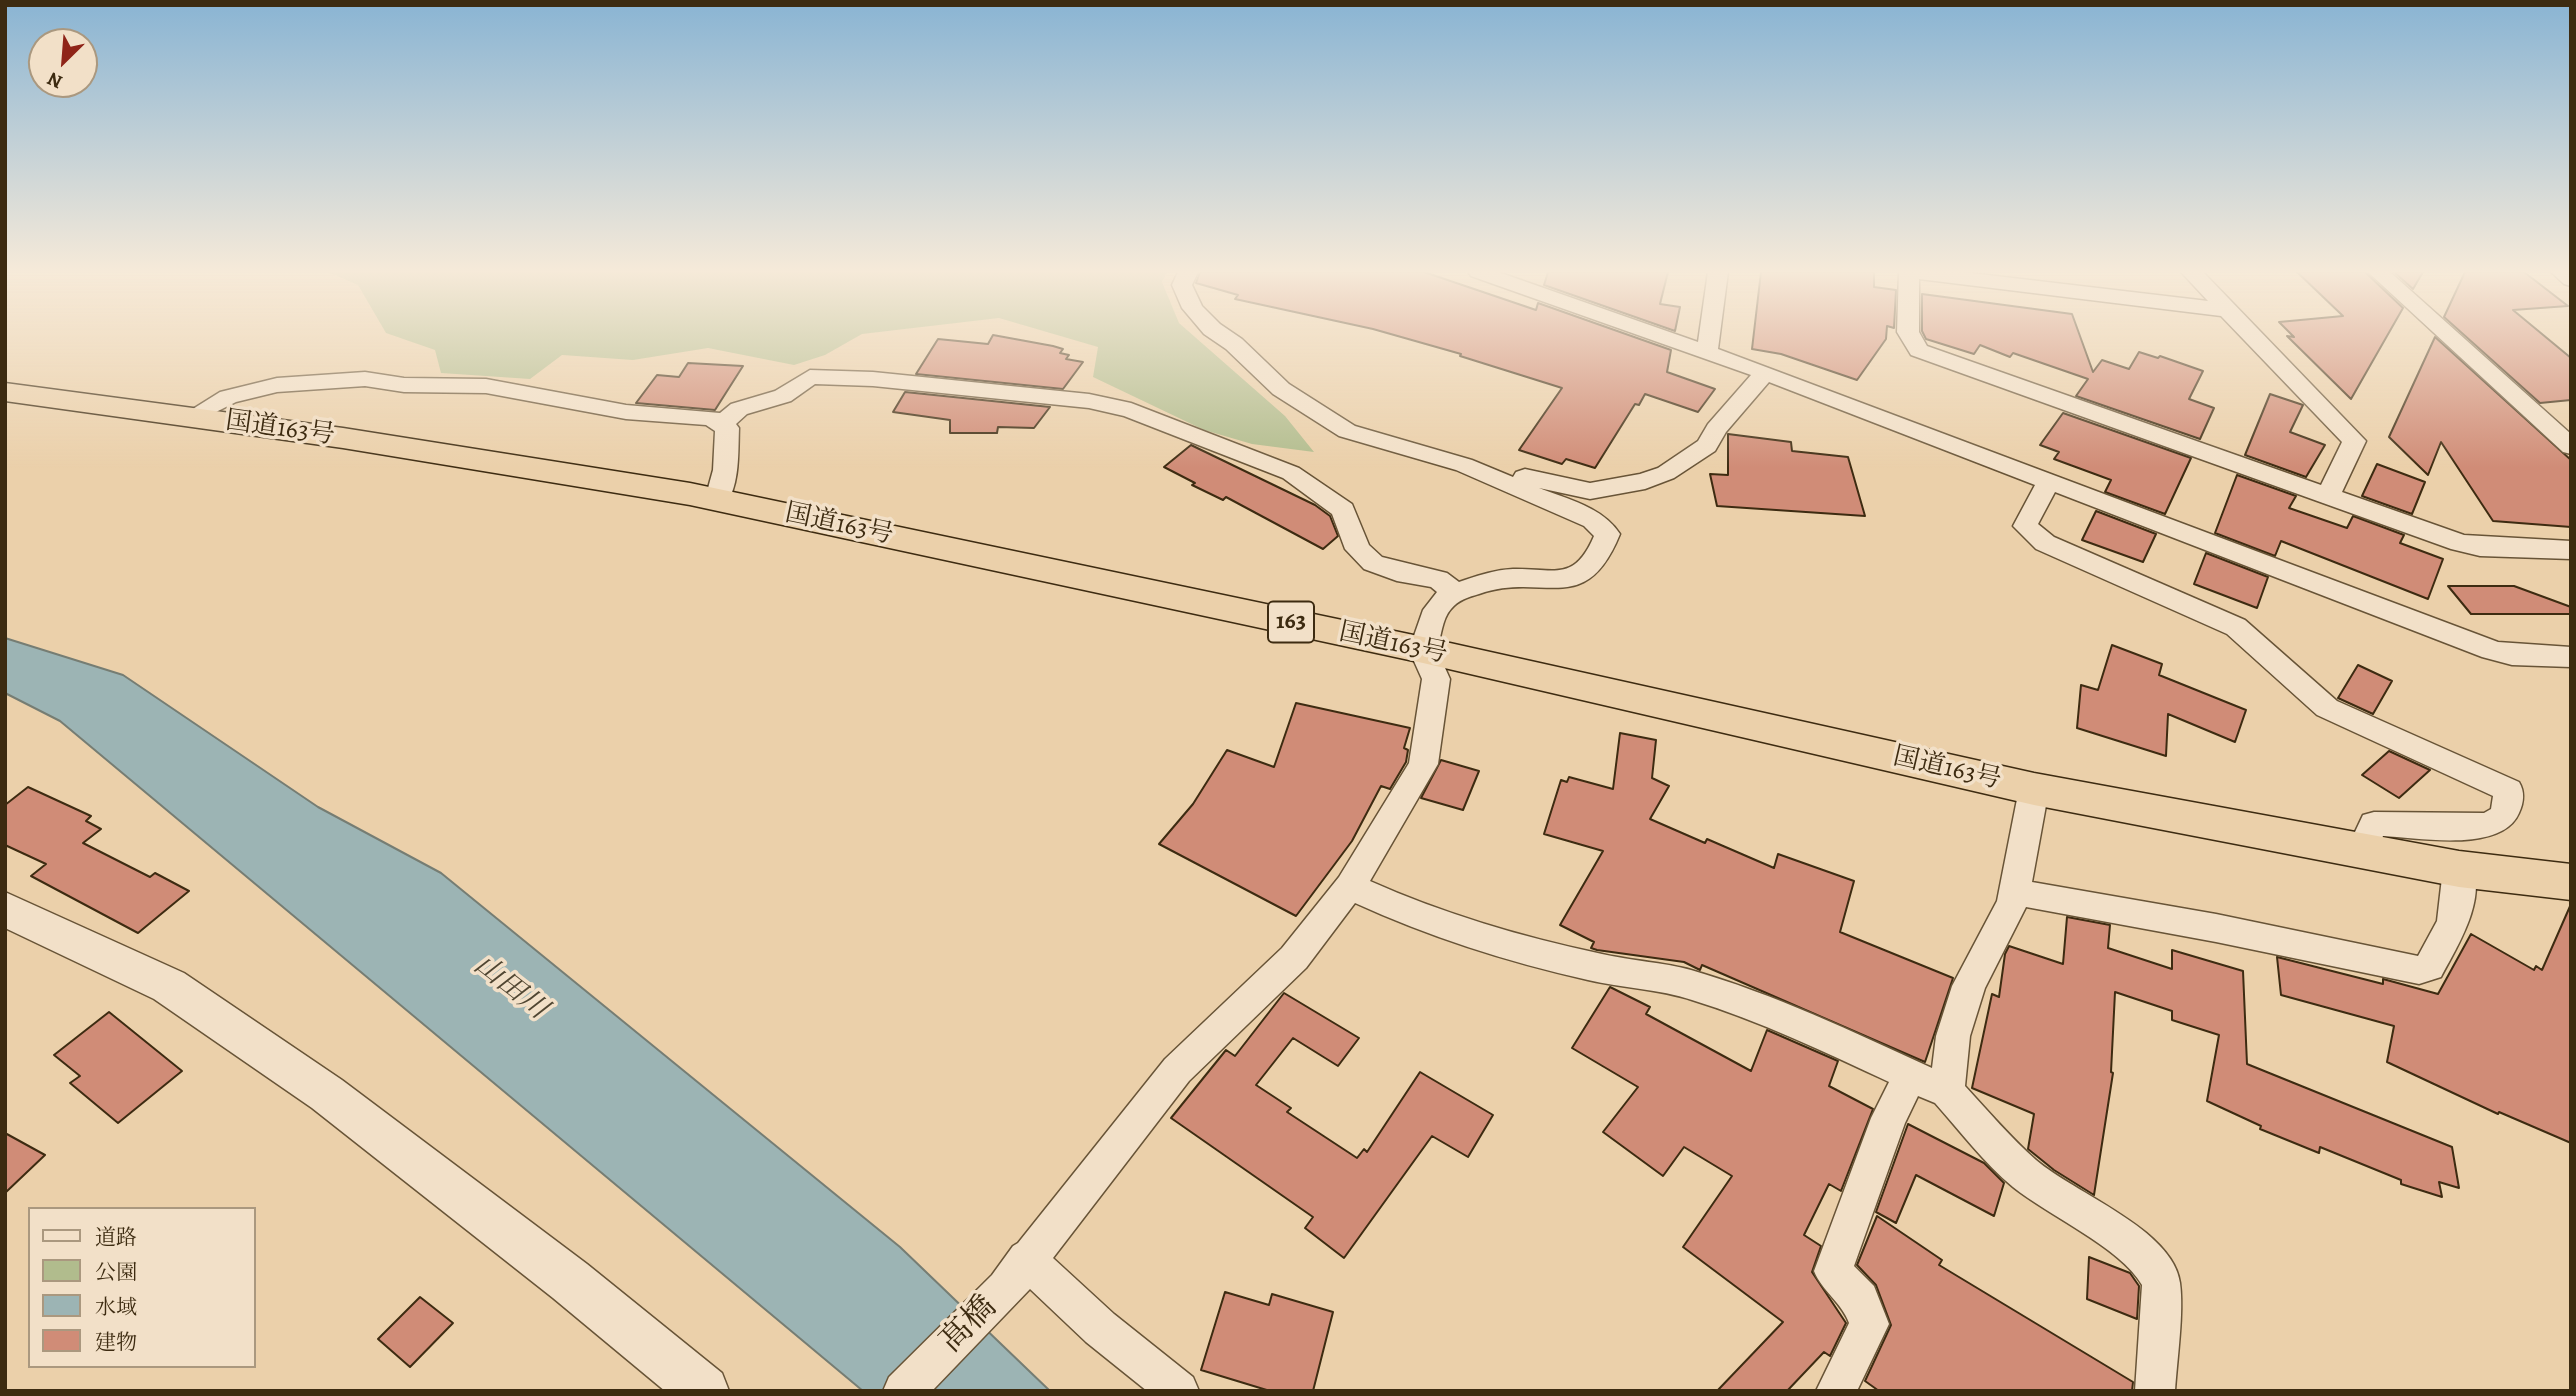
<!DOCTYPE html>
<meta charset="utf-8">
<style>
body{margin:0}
#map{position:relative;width:2576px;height:1396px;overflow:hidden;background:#ebd0aa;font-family:Alegreya,"Noto Serif JP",serif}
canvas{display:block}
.frame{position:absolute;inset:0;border:7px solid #3d2b11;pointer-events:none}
.legend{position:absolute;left:28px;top:1207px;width:228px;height:161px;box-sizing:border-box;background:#f2e0c8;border:2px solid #aa987f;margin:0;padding:9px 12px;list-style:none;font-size:21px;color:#3d2b11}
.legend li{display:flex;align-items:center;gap:14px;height:35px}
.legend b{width:35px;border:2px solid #aa987f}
.north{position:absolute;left:28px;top:28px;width:70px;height:70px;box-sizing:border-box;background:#f2e0c8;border:2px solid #aa987f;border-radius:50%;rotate:205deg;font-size:19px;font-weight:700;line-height:28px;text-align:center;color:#3d2b11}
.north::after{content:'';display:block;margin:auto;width:24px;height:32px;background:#8f2418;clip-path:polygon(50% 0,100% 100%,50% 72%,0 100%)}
</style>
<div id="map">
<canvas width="2576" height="1396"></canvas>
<div class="frame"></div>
<ul class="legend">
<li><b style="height:9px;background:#f2e0c8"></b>道路</li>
<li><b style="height:19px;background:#b1bc8d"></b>公園</li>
<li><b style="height:19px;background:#9cb4b4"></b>水域</li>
<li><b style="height:19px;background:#d08c77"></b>建物</li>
</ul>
<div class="north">N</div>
</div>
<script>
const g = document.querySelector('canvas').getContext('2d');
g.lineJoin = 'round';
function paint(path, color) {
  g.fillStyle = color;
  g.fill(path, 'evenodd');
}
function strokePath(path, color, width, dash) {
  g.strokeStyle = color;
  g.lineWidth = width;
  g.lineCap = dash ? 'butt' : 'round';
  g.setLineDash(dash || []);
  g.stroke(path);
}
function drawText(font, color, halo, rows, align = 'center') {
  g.font = font + ' Alegreya,"Noto Serif JP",serif';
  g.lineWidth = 7;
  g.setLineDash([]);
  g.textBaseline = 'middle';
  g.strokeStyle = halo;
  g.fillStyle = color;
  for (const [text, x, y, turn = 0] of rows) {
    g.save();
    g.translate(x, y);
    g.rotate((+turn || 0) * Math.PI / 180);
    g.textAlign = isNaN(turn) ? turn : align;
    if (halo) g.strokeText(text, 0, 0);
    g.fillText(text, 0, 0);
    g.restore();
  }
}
paint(new Path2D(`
 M 328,272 L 1167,272 L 1162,282 L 1179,323 L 1285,416 L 1314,452 L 1252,444 L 1204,430 L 1093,377 L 1098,347 L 999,318 L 862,334 L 825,355 L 794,365 L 708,348 L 633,360 L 562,355 L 530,379 L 441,373 L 435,350 L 386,333 L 358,285 Z`), '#b1bc8d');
const water = new Path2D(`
 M 5,638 L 123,675 L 318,807 L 441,873 L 900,1247 L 1050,1391 L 863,1391 L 60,721 L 5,693 Z`);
paint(water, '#9cb4b4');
strokePath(water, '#767d73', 2);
const building = new Path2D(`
 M 1200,272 L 1424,272 L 1536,310 L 1538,303 L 1671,350 L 1667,372 L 1715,389 L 1698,412 L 1645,394 L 1639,405 L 1635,404 L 1595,468 L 1566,459 L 1562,464 L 1519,450 L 1562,388 L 1460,356 L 1461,354 L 1373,329 L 1235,299 L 1238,295 L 1196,283 Z
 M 1548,272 L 1668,272 L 1660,304 L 1680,307 L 1675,331 L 1544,285 Z
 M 1761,272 L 1874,272 L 1874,287 L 1896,290 L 1894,328 L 1887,326 L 1886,339 L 1857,380 L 1781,354 L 1752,349 Z
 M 2297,272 L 2365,272 L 2403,308 L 2351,399 L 2287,336 L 2294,337 L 2279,322 L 2343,316 Z
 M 2394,272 L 2423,272 L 2413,289 Z
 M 2465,272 L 2524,272 L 2568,306 L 2513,310 L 2571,358 L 2571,400 L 2540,403 L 2444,317 Z
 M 1922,294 L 2072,314 L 2093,372 L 2102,360 L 2129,369 L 2139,352 L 2158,358 L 2160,356 L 2203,371 L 2189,399 L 2214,408 L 2200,439 L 2076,396 L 2088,379 L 2013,353 L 2010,357 L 1980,345 L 1974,354 L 1926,339 L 1922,331 Z
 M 993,335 L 1053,346 L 1063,349 L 1060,353 L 1069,355 L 1066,359 L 1083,362 L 1063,389 L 916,374 L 938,339 L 988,344 Z
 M 2435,337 L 2571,460 L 2571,527 L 2493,521 L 2441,442 L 2428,475 L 2389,437 Z
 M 688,363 L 743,366 L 715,410 L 636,403 L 657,375 L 679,377 Z
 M 905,392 L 1050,407 L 1034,428 L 998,427 L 997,433 L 950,433 L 950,420 L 893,412 Z
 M 2270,394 L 2303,405 L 2290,432 L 2325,445 L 2306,477 L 2245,455 Z
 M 2063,413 L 2191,458 L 2165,514 L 2105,492 L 2111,480 L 2054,459 L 2059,452 L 2040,445 Z
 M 1728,434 L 1791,442 L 1792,451 L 1848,457 L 1865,516 L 1717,506 L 1710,474 L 1728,475 Z
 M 1191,445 L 1315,505 L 1330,516 L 1338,536 L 1323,549 L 1226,497 L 1223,500 L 1192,485 L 1195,483 L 1164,467 Z
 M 2377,464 L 2425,482 L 2412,514 L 2362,496 Z
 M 2237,475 L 2296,496 L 2289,508 L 2347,528 L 2353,516 L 2404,535 L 2400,543 L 2443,559 L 2428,599 L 2281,541 L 2275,556 L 2215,533 Z
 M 2096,511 L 2156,534 L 2143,562 L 2082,540 Z
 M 2206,553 L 2268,577 L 2257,608 L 2194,584 Z
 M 2448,586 L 2514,586 L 2571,607 L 2571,614 L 2471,614 Z
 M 2112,645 L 2162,664 L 2159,675 L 2246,710 L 2235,742 L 2168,714 L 2166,756 L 2077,728 L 2081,685 L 2098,690 Z
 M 2358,665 L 2392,681 L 2373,714 L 2338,698 Z
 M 1296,703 L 1410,728 L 1404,748 L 1408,750 L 1406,762 L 1390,789 L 1381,786 L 1352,841 L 1296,916 L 1159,844 L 1193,804 L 1227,750 L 1274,767 Z
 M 1620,733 L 1656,740 L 1652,778 L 1669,786 L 1650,819 L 1705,843 L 1707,839 L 1774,868 L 1778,854 L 1854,881 L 1840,932 L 1953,978 L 1925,1062 L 1702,965 L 1700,970 L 1684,962 L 1597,950 L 1591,948 L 1594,942 L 1560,925 L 1603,851 L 1544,834 L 1561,780 L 1567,782 L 1569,777 L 1613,789 Z
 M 2389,751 L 2430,770 L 2399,798 L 2362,775 Z
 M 1441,760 L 1479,771 L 1463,810 L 1421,798 Z
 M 28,787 L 91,816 L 86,821 L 101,829 L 83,843 L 150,877 L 155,873 L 189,891 L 138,933 L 31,876 L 46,864 L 5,845 L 5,805 Z
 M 2571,904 L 2571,1143 L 2499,1112 L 2498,1114 L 2387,1062 L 2394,1026 L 2281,995 L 2277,957 L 2383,984 L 2383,979 L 2438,994 L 2471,934 L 2534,970 L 2536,966 L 2542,970 Z
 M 2067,917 L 2110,925 L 2108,948 L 2172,969 L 2172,950 L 2243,971 L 2247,1064 L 2452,1147 L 2459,1188 L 2439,1182 L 2442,1197 L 2401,1184 L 2401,1180 L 2320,1147 L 2319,1153 L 2260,1129 L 2261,1126 L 2207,1101 L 2219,1035 L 2172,1020 L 2172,1011 L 2115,992 L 2111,1072 L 2113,1073 L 2094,1195 L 2054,1170 L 2028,1149 L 2034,1114 L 1972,1088 L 1992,994 L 1999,997 L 2005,954 L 2009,946 L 2063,964 Z
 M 1610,987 L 1650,1007 L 1646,1014 L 1751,1071 L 1767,1030 L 1838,1061 L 1829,1086 L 1873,1109 L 1841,1191 L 1829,1184 L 1804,1235 L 1821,1246 L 1812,1272 L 1846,1323 L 1830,1356 L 1824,1352 L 1787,1391 L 1717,1391 L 1783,1322 L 1683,1247 L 1732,1176 L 1684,1147 L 1663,1176 L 1603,1132 L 1638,1087 L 1572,1048 Z
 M 1284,993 L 1359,1038 L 1338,1066 L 1293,1038 L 1256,1085 L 1291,1108 L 1287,1112 L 1357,1158 L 1364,1149 L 1367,1152 L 1420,1072 L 1493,1115 L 1468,1157 L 1432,1136 L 1344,1258 L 1305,1228 L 1313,1217 L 1171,1118 L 1226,1050 L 1235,1056 Z
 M 109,1012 L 182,1071 L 118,1123 L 70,1083 L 80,1076 L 54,1055 Z
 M 1908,1124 L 1984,1163 L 2004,1183 L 1994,1216 L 1916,1175 L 1896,1223 L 1876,1212 Z
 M 5,1133 L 45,1155 L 5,1193 Z
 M 1877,1216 L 1942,1260 L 1939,1265 L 2133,1382 L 2132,1391 L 1879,1391 L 1865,1381 L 1891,1325 L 1876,1285 L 1857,1265 Z
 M 2089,1257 L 2130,1273 L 2139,1286 L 2137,1319 L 2087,1299 Z
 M 1225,1292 L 1269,1305 L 1272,1294 L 1333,1312 L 1313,1391 L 1270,1391 L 1201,1370 Z
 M 420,1297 L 453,1323 L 410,1367 L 378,1339 Z`);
paint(building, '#d08c77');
strokePath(building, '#3d2b11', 2);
const minor = new Path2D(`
 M 1178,272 L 1198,272 L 1192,285 L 1202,306 L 1220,324 L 1242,339 L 1289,384 L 1355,426 L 1472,460 L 1513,477 L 1516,472 L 1525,469 L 1590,483 L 1640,474 L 1658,468 L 1698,441 L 1708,424 L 1751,375 L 1471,276 L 1468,272 L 1498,272 L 1698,342 L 1708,272 L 1728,272 L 1718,349 L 2498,642 L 2571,647 L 2571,667 L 2512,665 L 2482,657 L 2055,492 L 2038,524 L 2054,537 L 2245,620 L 2337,701 L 2519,782 C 2525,792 2524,802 2519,813 C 2502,853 2420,838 2383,836 L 2372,860 L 2361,864 L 2350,860 L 2346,851 L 2363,815 L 2374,812 L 2484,813 L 2491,809 L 2493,796 L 2317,715 L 2227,634 L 2036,549 L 2013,526 L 2035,485 L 1769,382 L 1726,432 L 1715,451 L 1674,478 L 1645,489 L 1590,499 L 1539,488 C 1567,499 1603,507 1620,534 C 1585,620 1544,571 1479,594 C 1469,597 1458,600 1451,609 C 1442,619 1441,637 1437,650 L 1450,679 L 1438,764 L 1370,881 C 1444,914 1522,937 1602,954 C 1632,961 1662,962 1691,970 C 1774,994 1854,1032 1932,1068 L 1936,1036 L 1952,986 L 1997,901 L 2019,789 L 2024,781 L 2034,777 L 2044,781 L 2049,789 L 2032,882 L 2216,914 L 2418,956 L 2437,921 L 2443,869 L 2448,860 L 2459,856 L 2470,860 C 2489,897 2458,945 2441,977 L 2419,984 L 2216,942 L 2026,907 L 1985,988 L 1970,1036 L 1965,1086 C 1988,1111 2011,1138 2036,1160 C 2074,1193 2173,1229 2180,1283 C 2184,1313 2177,1359 2175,1391 L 2135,1391 L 2142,1285 C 2120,1247 2049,1216 2013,1187 C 1984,1163 1960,1131 1935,1103 L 1918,1096 L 1905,1123 L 1854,1266 L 1874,1286 L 1889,1324 L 1857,1391 L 1816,1391 L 1849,1323 C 1842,1303 1822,1291 1814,1271 L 1871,1118 L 1889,1082 C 1825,1052 1760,1021 1692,1000 C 1659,989 1622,988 1588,980 C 1508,962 1429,937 1355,903 L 1306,968 L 1189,1081 L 1053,1258 L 1114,1314 L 1193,1377 L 1199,1391 L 1147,1391 L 1086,1342 L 1030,1289 L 932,1391 L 883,1391 L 889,1377 L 992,1275 L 1013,1246 L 1018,1243 L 1165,1059 L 1282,948 L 1339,877 L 1409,763 L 1422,679 L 1409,650 L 1423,610 L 1437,592 L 1431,587 L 1397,581 L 1364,569 L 1345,549 L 1332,514 L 1283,478 L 1124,416 L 1089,408 L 873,386 L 815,384 L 791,401 L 747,414 L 736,424 L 739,428 C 738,453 740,483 726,505 L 708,505 L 705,499 L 713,470 L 715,431 L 706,425 L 626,419 L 486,393 L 404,392 L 365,386 L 277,392 L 236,402 L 192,424 L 184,422 L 180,417 L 220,392 L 277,378 L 365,372 L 404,378 L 486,379 L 626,405 L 720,413 L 731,404 L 775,391 L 810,370 L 873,372 L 1089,394 L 1131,403 L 1299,468 L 1352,504 L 1369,545 L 1382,557 L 1447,573 L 1459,582 C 1477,576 1493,570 1513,569 C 1554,568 1574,583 1594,536 L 1584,526 L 1456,470 L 1339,436 L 1273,394 L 1226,349 L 1204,334 L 1182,308 L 1172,285 Z
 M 1899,272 L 1962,272 L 2208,301 L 2181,272 L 2203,272 L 2366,441 L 2342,492 L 2464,535 L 2571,541 L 2571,559 L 2480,556 L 2451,549 L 1911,355 L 1897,332 ZM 1919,279 L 2221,316 L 2342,442 L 2321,485 L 1927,346 L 1919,332 Z
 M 2368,272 L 2390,272 L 2571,434 L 2571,454 L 2563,452 Z
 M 2551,272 L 2571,272 L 2571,286 L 2564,284 Z`);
const tertiary = new Path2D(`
 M 5,892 L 184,973 L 342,1080 L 587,1264 L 722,1373 L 729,1391 L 665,1391 L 553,1298 L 312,1108 L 154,999 L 5,928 Z`);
const trunk = new Path2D(`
 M 5,383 L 343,428 L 690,483 L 1423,637 L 2034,773 L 2459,851 L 2571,864 L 2571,900 L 2459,887 L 2034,805 L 1423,663 L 690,505 L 343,448 L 5,401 Z`);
strokePath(minor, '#685437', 3);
strokePath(tertiary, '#685437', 3);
strokePath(trunk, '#3d2b11', 3);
paint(minor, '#f2e0c8');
paint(tertiary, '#f2e0c8');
paint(trunk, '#ebd0aa');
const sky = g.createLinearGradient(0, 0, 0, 468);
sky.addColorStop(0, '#89b4d3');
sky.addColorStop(0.58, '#f6ead9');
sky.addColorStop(1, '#f6ead900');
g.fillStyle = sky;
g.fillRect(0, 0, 2576, 468);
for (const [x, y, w] of [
 [1291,622,46]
]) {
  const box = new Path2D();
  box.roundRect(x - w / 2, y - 20.5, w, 41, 5);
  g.fillStyle = '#f2e0c8';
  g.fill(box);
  strokePath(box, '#3d2b11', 2);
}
drawText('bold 24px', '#3d2b11', null, [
 ["163",1291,622]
]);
drawText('26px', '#3d2b11', '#f2e0c8', [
 ["国道163号",280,429,8],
 ["国道163号",839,525,12],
 ["国道163号",1393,644,12],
 ["国道163号",1947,769,13]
]);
drawText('italic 28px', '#504632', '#f2e0c8', [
 ["山田川",510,988,38]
]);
drawText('32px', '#3d2b11', '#f2e0c8', [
 ["髙橋",969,1325,-45]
]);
</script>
